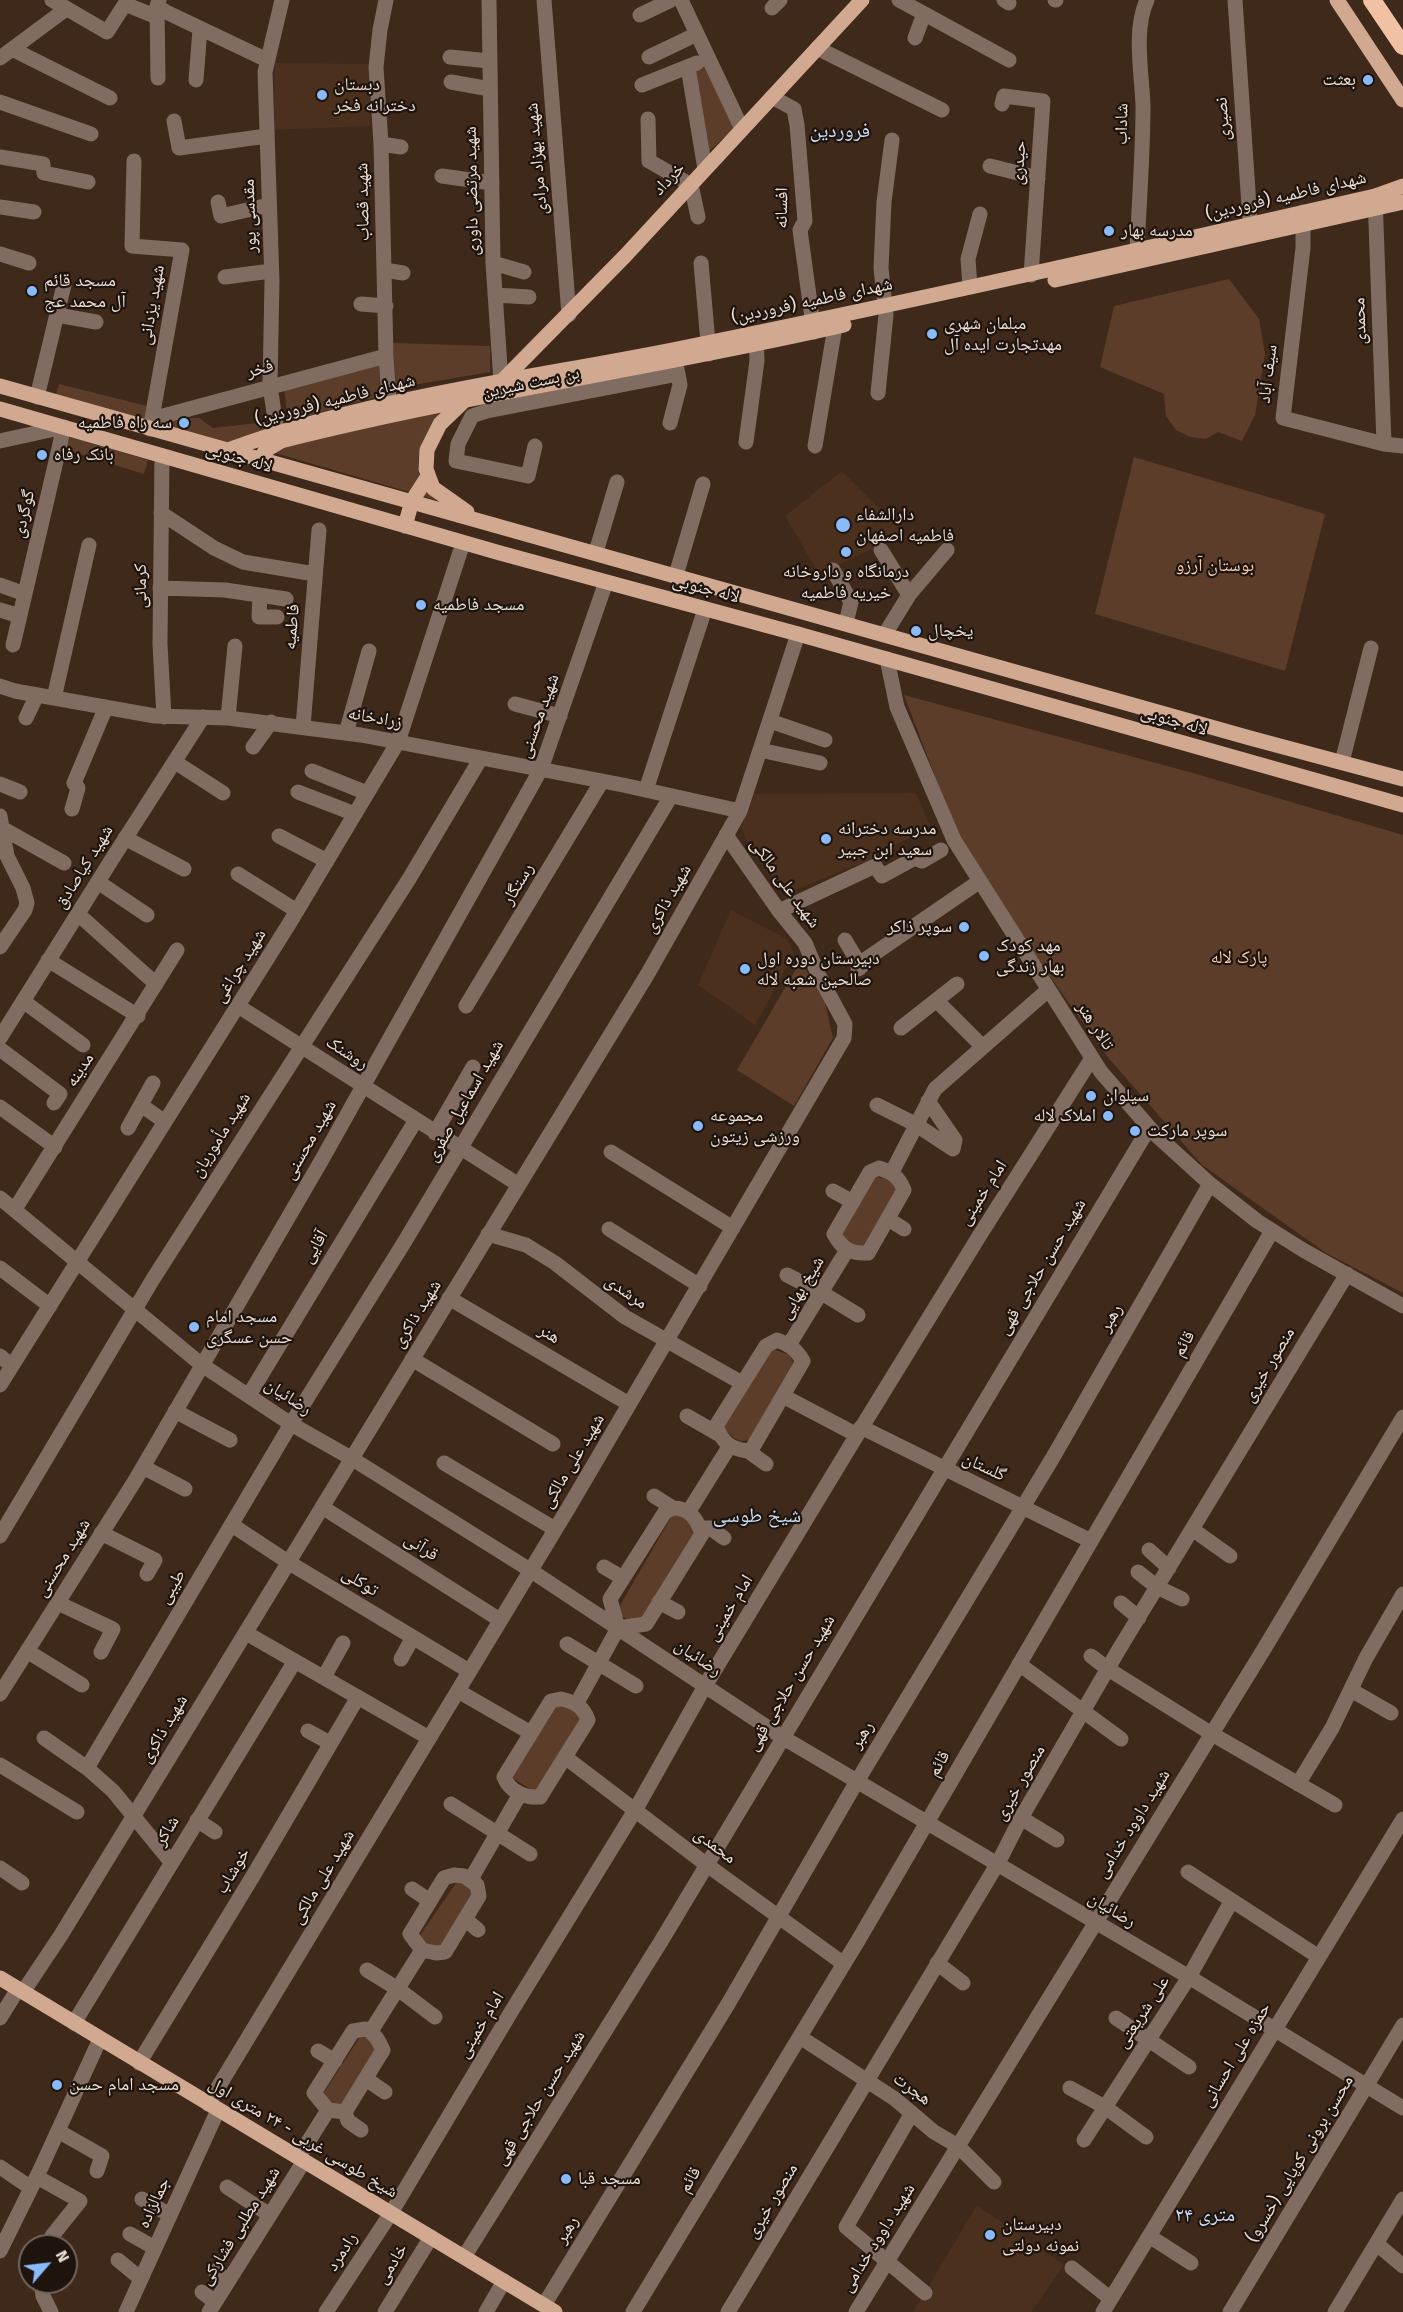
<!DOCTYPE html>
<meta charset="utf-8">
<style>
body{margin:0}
#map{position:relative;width:1403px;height:2312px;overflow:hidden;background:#3f291b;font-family:"Fira Sans",sans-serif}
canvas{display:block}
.north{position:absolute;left:18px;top:2234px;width:60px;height:60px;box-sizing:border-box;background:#1e140e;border:2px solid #71655e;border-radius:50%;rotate:62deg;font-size:16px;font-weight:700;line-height:24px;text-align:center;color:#edded5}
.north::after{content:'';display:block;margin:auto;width:21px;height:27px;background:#89bafc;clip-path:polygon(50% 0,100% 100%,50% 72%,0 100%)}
</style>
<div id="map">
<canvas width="1403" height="2312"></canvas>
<div class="north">N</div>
</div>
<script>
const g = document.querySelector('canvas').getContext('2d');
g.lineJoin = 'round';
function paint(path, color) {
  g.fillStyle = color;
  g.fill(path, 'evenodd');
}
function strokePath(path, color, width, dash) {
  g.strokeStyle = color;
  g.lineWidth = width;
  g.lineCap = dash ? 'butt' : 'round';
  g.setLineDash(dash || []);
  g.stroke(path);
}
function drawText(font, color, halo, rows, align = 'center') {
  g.font = font + ' "Fira Sans","Noto Naskh Arabic",sans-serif';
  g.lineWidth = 4.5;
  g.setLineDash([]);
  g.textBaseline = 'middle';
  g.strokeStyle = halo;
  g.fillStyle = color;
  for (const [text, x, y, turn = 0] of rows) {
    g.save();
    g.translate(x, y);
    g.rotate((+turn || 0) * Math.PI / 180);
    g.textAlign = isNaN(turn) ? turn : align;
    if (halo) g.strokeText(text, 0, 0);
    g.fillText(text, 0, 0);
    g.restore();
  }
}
paint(new Path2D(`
 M 275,63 L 369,64 L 370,126 L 273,130 Z
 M 842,471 L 904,534 L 819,574 L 785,516 Z
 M 916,793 L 930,825 L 874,858 L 788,893 L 751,851 L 741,827 L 754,794 Z
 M 731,910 L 787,939 L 794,954 L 755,1025 L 698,985 Z
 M 977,2205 L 1064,2265 L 1031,2312 L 913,2312 Z`), '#4b301d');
paint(new Path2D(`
 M 707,65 L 735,128 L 707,153 L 693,71 Z
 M 1229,279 L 1259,319 L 1265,354 L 1255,415 L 1242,441 L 1218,432 L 1206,439 L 1190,437 L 1176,430 L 1166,416 L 1164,394 L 1100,367 L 1114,306 Z
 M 393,343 L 490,346 L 490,372 L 396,388 Z
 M 379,364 L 380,396 L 288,421 L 284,389 Z
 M 59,384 L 147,406 L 144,419 L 55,397 Z
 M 444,408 C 432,423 410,459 421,478 C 426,486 434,494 440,501 L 272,452 L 299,441 Z
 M 199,418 L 213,428 L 266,422 L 267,433 L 228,443 L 160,425 L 167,419 Z
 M 70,437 L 148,460 L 144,474 L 66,450 Z
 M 1134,457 L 1325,514 L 1285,671 L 1095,614 Z
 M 904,695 L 1193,773 L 1403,835 L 1403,1293 L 1326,1253 L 1202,1165 L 1106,1055 L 1034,954 L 958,836 Z
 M 800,962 L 823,994 L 833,1038 L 794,1106 L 737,1070 Z
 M 875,1177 C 885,1178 891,1180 897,1188 L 863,1246 L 854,1247 L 842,1235 Z
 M 772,1349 L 790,1355 L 793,1363 L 749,1440 C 736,1443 730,1436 723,1427 Z
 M 679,1513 L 689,1520 L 696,1533 L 640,1619 L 627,1620 L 621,1615 L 618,1609 L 673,1514 Z
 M 558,1705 L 568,1705 L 582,1717 L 535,1792 L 511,1777 Z
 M 458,1880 L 474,1892 L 439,1947 L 425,1944 L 418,1938 Z
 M 360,2037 L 368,2038 L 378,2050 L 343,2106 C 334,2107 328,2101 323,2094 Z`), '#5c3d29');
strokePath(new Path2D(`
 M 52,0 L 107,32 L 125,4 L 157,17
 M 159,0 L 157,6 L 166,12 L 267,60
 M 386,0 L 380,30 L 376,67 L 381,144 L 386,356 L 390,415
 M 489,0 L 493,263 L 501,382
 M 544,0 L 569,315
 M 681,0 L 742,129
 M 899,0 L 1009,60
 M 1004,0 L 1009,3
 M 1055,0 L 1056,0
 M 1235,0 L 1251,235
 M 772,8 L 780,0
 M 157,9 L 158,78
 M 640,15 L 671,0
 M 915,38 L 924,14
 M 817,48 L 942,110
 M 12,49 L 110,98
 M 450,57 L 489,61
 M 649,57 L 697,34
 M 0,58 L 66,9
 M 688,67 L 705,169
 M 196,80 L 200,29
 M 451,82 L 490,89
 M 642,85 L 697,63
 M 772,97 L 794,109 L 797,125 L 805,221 L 800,230 L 814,332
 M 0,102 L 91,134
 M 1002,104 L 1004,96 L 1043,101 L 1031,275
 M 648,119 L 649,161 L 691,185 L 698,217
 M 174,121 L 179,148 L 267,136
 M 381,144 L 401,147
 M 0,157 L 43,164 L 44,173 L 88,182
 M 134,161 L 132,246 L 182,250 L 150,429
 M 990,166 L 1038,178
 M 442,176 L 492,183
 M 1375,196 L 1384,444
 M 218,202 L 221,216 L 269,205
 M 0,207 L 34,212
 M 1303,212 L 1303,248 L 1283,418 L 1384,444 L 1403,446
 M 1137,251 C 1139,203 1143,154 1143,106 C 1142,74 1133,30 1147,0
 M 0,254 L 29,263
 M 493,263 L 524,272
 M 701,263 L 709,354
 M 384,270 L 403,273
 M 225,277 L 271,271
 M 970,287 L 968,259 L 980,214
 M 495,295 L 529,297
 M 361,304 L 386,306
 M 57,315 L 96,322
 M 878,393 L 886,315 L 881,268 L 884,202 L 892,140
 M 37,397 L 64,285
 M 670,423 L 680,385 L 676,364
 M 150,429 L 163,416 L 386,356
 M 277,432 L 270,386 L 272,281 L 265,72 L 282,0
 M 0,441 L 64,427 L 13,645
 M 746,442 L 757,361 L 756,333
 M 535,446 L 528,476 L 456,461 L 458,444 L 472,416 L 487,411 L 678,374
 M 815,446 L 835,327 L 834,317
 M 162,456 L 160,644 L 164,717
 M 161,513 L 214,548 L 243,562 L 315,574
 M 881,550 L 909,595 L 885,634
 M 596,552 L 617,482
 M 833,570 L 851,602 L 846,623
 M 676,575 L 703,484
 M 0,585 L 25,594
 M 160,588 L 225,590 L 286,599
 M 260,595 L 259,617 L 277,617
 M 909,595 L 947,550
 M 0,610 L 19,616
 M 887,659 L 897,707 L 954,840 L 1101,1072 L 1155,1134 L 1210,1184 L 1257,1221 L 1303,1250 L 1403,1306
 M 0,686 L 15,691 L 155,716 L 228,718 L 361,735 L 623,785 L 740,811
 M 54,698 L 89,545
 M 515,704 L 560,716
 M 26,718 L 37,695
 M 228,718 L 235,646
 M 770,721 L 825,740
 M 303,727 L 319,530
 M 346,733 L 369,651
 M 253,747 L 271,722
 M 760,750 L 820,763
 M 175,762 L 223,793
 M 1342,762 L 1371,648
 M 312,771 L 367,793
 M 0,784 L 20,792
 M 646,790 L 705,609
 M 298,792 L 355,814
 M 72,809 L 78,788 L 74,783 L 106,707
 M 0,816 L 7,856 L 23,888 L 27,903 L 25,910 L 0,947
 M 0,827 L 64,863
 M 279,836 L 327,861
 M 125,838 L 184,869
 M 238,874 L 297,911
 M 98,882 L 147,915
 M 779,911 L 875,866 L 882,876 L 915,858 L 922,861 L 941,850
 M 78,914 L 156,984
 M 845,940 L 861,967 L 858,969
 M 48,960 L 138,1016
 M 859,964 L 980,881
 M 23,1001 L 83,1045
 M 937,1001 L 983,1047
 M 238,1006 L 519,1185
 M 466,1006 L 602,781
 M 901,1028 L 957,984
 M 0,1038 L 114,856 L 203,717
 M 0,1049 L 60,1094 L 54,1103
 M 141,1105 L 165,1122
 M 877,1105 L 915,1124 L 953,1149 L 955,1140 L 928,1101
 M 0,1107 L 55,1147
 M 128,1128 L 153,1083
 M 435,1133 L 473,1067
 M 611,1152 L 733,1228
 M 879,1168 C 892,1172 899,1177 904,1190 L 868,1253 C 851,1254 842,1249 834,1234 L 870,1172 Z
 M 892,1172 L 935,1089 L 1048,990
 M 833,1191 L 853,1202
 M 0,1198 L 202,1365 L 291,1424 L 351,1458 L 530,1570 L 782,1737 L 1189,1977 L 1403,2108
 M 15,1209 L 177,950
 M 888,1219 L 904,1229
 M 609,1229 L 700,1286
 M 488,1234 L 526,1245 L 555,1263 L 625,1317 L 742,1383
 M 0,1268 L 50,1306
 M 787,1275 L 822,1293 L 858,1315
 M 449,1298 L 629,1404
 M 777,1340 C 790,1345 796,1349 803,1361 L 753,1447 L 748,1451 C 730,1449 723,1443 716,1426 L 766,1346 Z
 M 789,1345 L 847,1250
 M 0,1356 L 12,1366
 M 412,1359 L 553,1444
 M 0,1385 L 289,924 L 398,742 L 463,543
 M 249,1395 L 416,1120
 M 783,1396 L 857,1435
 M 175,1411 L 230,1440
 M 687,1416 L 720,1435
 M 861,1427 L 1091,1541
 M 748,1451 L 766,1464
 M 444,1463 L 555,1529
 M 143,1467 L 185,1489
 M 654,1496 L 673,1508
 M 322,1507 L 500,1620
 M 673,1508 C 690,1508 697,1519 702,1534 L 646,1624 L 618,1628 L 610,1599 L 665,1512 Z
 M 689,1511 L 729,1447
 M 232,1525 L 288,1562 L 469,1671
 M 700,1528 L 710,1528 L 724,1538
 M 1192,1529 L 1230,1556
 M 101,1533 L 155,1560 L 147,1574
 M 0,1536 L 153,1279 L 409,879 L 481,758
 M 1149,1550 L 1169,1568
 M 604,1567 L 623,1578
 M 1138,1572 L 1157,1587 L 1182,1599
 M 659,1602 L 678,1612
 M 58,1603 L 113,1629 L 101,1652
 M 1121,1603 L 1139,1618
 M 246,1633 L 429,1738
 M 567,1644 L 636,1686
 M 27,1651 L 82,1685
 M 1091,1656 L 1108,1669 L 1212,1734 L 1335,1805
 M 401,1659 L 413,1637
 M 1019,1664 L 1121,1739
 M 324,1677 L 343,1643
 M 1351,1690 L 1391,1713
 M 458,1691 L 531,1733
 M 0,1694 L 136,1479 L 320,1163 L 541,769 L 606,582
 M 561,1699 C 575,1702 583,1706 588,1720 L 540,1797 C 525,1798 510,1792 504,1777 L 551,1701 Z
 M 577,1703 L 618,1628
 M 308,1731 L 330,1743
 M 44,1738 L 87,1768 L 113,1791 L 171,1862
 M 565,1757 L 707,1865 L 844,1964
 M 0,1765 L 77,1812
 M 87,1768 L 291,1424 L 405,1241 L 671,796
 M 1298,1784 L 1332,1728 L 1366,1658 L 1403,1594
 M 451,1804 L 530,1854
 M 1021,1818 L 1057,1840
 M 197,1820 L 215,1832
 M 0,1868 L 22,1883
 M 1188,1872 L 1319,1957
 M 454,1875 L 464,1876 L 477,1885 L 479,1896 L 445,1952 L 436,1953 L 422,1950 L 410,1934 L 444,1878 Z
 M 471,1879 L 520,1794
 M 412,1889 L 430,1901
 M 465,1919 L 478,1930
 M 937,1963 L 963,1983
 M 367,1970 L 398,1989 L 435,2017
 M 23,1992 L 61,1935 L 647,975 L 740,811 L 798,634
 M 0,2018 L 18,1989
 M 1116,2018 L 1189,2067
 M 74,2023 L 295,1661
 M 366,2029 C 375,2033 379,2042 383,2050 L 345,2112 L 328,2110 L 314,2093 L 353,2031 Z
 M 371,2031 L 422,1950
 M 800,2037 L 895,2099 L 934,2132 L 958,2146 L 994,2182
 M 318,2051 L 335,2061
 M 139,2063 L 253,1876 L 358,1697
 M 366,2079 L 385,2092
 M 1070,2088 L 1105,2107 L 1146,2137
 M 208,2104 L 569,1507 L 844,1038 L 845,1024 L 818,974 L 805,943 L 779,911 L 726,835
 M 345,2112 L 348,2121 L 361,2130
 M 912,2113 L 846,2227 L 925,2293
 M 58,2131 L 102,2156 L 97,2171
 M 1084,2140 L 1189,1977 L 1231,1902
 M 298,2158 L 328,2110
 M 0,2167 L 31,2188
 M 37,2177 L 80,2201 L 52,2236 L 47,2246
 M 227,2187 L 270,2215
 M 142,2199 L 170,2215
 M 130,2234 L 155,2248
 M 1149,2236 L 1191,2263
 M 1377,2244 L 1403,2266
 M 0,2251 L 40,2170 L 100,2039
 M 464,2257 L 660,1943 L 1149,1128
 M 118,2260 L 141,2279
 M 1072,2268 L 1111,2299
 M 215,2271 L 228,2281
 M 41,2282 L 43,2296 L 51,2312
 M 202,2292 L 215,2302
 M 544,2305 L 728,2004 L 856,1783 L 1052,1459 L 1210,1184
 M 126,2312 L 218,2110
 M 209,2312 L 304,2161
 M 326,2312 L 391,2213 L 511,2012 L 637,1807 L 705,1686 L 857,1435 L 978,1238 L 1092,1058
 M 385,2312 L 431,2237
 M 486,2312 L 504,2281
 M 633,2312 L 859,1939 L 1272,1231
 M 728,2312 L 998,1863 L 1021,1818 L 1118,1651 L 1347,1274
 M 856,2312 L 1264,1649 L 1403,1417
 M 1103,2312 L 1403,1819
 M 1230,2312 L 1403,2025
 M 1335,2312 L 1403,2199`), '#806c60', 15);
strokePath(new Path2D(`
 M 1337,0 L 1403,100
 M 1055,280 L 1403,202
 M 501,382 L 625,256 L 862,0
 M 0,386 L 1250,738 L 1403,779
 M 465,400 L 440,424 L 427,450 L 426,469 L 433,488 L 467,512
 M 0,409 L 500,553 L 798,634 L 1403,805
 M 228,450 C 372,397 527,379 677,349 C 910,302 1143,249 1375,196 L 1403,186
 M 260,459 L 266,450 L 281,441 C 467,394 657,368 844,325
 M 405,526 L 412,501 L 428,476
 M 0,1978 L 555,2312`), '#d1a990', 15);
strokePath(new Path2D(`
 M 1372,0 L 1403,46`), '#f1c1a3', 18);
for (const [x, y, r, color] of [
 [1368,80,6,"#89bafc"],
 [322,95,6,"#89bafc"],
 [1109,231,6,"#89bafc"],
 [32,291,6,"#89bafc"],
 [932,334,6,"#89bafc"],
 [184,423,6,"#89bafc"],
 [42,455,6,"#89bafc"],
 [843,525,8,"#89bafc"],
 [846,552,6,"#89bafc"],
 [421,605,6,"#89bafc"],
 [916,631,6,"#89bafc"],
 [826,839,6,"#89bafc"],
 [964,927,6,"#89bafc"],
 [984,956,6,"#89bafc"],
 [745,969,6,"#89bafc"],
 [1091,1096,6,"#89bafc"],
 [1108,1116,6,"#89bafc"],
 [698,1126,6,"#89bafc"],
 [1135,1131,6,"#89bafc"],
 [194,1327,6,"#89bafc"],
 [57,2085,6,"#89bafc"],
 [566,2179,6,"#89bafc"],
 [990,2235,6,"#89bafc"]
]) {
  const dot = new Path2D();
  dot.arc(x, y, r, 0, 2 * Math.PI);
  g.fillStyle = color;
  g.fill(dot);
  strokePath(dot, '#1e140e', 2);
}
drawText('18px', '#edded5', '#1e140e', [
 ["بعثت",1356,80,"right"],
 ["دبستان",334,85],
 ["دخترانه فخر",334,106],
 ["مدرسه بهار",1121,231],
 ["مسجد قائم",44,281],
 ["آل محمد عج",44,302],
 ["مبلمان شهری",944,324],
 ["مهدتجارت ایده آل",944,345],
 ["سه راه فاطمیه",172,423,"right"],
 ["بانک رفاه",54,455],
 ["دارالشفاء",856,515],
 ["فاطمیه اصفهان",856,536],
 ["درمانگاه و داروخانه",846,572,"center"],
 ["خیریه فاطمیه",846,593,"center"],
 ["مسجد فاطمیه",433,605],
 ["یخچال",928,631],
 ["مدرسه دخترانه",838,829],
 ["سعید ابن جبیر",838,850],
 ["سوپر ذاکر",952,927,"right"],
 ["مهد کودک",996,946],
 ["بهار زندگی",996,967],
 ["دبیرستان دوره اول",757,959],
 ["صالحین شعبه لاله",757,980],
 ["سیلوان",1103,1096],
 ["مجموعه",710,1116],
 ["ورزشی زیتون",710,1137],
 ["املاک لاله",1096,1116,"right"],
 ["سوپر مارکت",1147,1131],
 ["مسجد امام",206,1317],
 ["حسن عسگری",206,1338],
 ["مسجد امام حسن",69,2085],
 ["مسجد قبا",578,2179],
 ["دبیرستان",1002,2225],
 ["نمونه دولتی",1002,2246]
], 'left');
drawText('18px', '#edded5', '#1e140e', [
 ["نصیری",1223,119,-94],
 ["شاداب",1122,124,-89],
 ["شهید بهزاد مرادی",537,159,-95],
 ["حیدری",1019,163,-86],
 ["خرداد",669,179,-47],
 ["شهید مرتضی داوری",472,191,-91],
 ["شهدای فاطمیه (فروردین)",1286,196,-13],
 ["شهید قصاب",363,202,-91],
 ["افسانه",782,208,-89],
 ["مقدسی پور",250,216,-92],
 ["شهدای فاطمیه (فروردین)",812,301,-12],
 ["شهید یزدانی",152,305,-80],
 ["محمدی",1360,321,-92],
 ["فخر",260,369,-15],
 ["سیف آباد",1268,374,-83],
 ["بن بست شیرین",531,383,-12],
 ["شهدای فاطمیه (فروردین)",335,400,-14],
 ["لاله جنوبی",239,458,16],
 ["گوگردی",24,514,-77],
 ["کرمانی",141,586,-90],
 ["لاله جنوبی",706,589,15],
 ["فاطمیه",292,627,-85],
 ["شهید محسنی",539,716,-70],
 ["زرادخانه",375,718,10],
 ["لاله جنوبی",1174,721,16],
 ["شهید کیاصادق",84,867,-58],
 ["شهید علی مالکی",785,883,54],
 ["رستگار",518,884,-59],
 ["شهید ذاکری",668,899,-60],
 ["شهید چراغی",240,966,-58],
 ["تالار هنر",1095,1026,57],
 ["روشنک",347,1053,33],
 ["مدینه",80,1070,-57],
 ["شهید اسماعیل صفری",465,1101,-60],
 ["شهید مأموریان",221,1135,-58],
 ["شهید محسنی",310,1140,-60],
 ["امام خمینی",983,1193,-57],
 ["آقایی",315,1247,-59],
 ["شهید حسن حلاجی قهی",1042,1267,-59],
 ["شیخ بهایی",802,1288,-59],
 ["مرشدی",626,1292,34],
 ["شهید ذاکری",417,1314,-58],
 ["رهبر",1111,1318,-60],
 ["هنر",549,1334,30],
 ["قائم",1184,1344,-60],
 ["منصور خیری",1269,1365,-59],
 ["رضائیان",288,1397,33],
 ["شهید علی مالکی",573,1461,-59],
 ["گلستان",984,1467,25],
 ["قرآنی",421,1547,32],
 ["شهید محسنی",63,1558,-58],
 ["توکلی",360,1582,31],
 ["طیبی",172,1587,-59],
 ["امام خمینی",730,1608,-59],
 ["رضائیان",698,1658,34],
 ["شهید حسن حلاجی قهی",791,1683,-59],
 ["شهید ذاکری",164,1729,-59],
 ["رهبر",862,1735,-58],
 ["قائم",939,1764,-60],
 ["منصور خیری",1020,1783,-60],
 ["شهید داوود خدامی",1133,1824,-58],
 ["شاکر",167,1831,-59],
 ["محمدی",715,1846,37],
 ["خوشاب",233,1871,-59],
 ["شهید علی مالکی",323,1877,-59],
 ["رضائیان",1112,1910,31],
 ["علی شریعتی",1143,2012,-57],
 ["امام خمینی",481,2025,-59],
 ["حمزه علی احسانی",1236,2055,-59],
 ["هجرت",912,2089,36],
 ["شهید حسن حلاجی قهی",540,2098,-58],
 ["شیخ طوسی غربی - ۲۴ متری اول",303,2138,31],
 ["محسن برونی کوپایی (خسرو)",1300,2159,-59],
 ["قائم",690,2180,-59],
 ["منصور خیری",772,2201,-59],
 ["جمالزاده",154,2203,-65],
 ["شهید مطلبی فشارکی",240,2226,-58],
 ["رهبر",567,2230,-59],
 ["شهید داوود خدامی",878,2238,-58],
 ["رادمرد",342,2252,-57],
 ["خادمی",392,2264,-58]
]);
drawText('18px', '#f7cdb4', '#1e140e', [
 ["بوستان آرزو",1215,566],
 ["پارک لاله",1239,958]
]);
drawText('20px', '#ccdef7', '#1e140e', [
 ["فروردین",840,131],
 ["شیخ طوسی",757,1516],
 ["۲۴ متری",1205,2215]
]);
</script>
